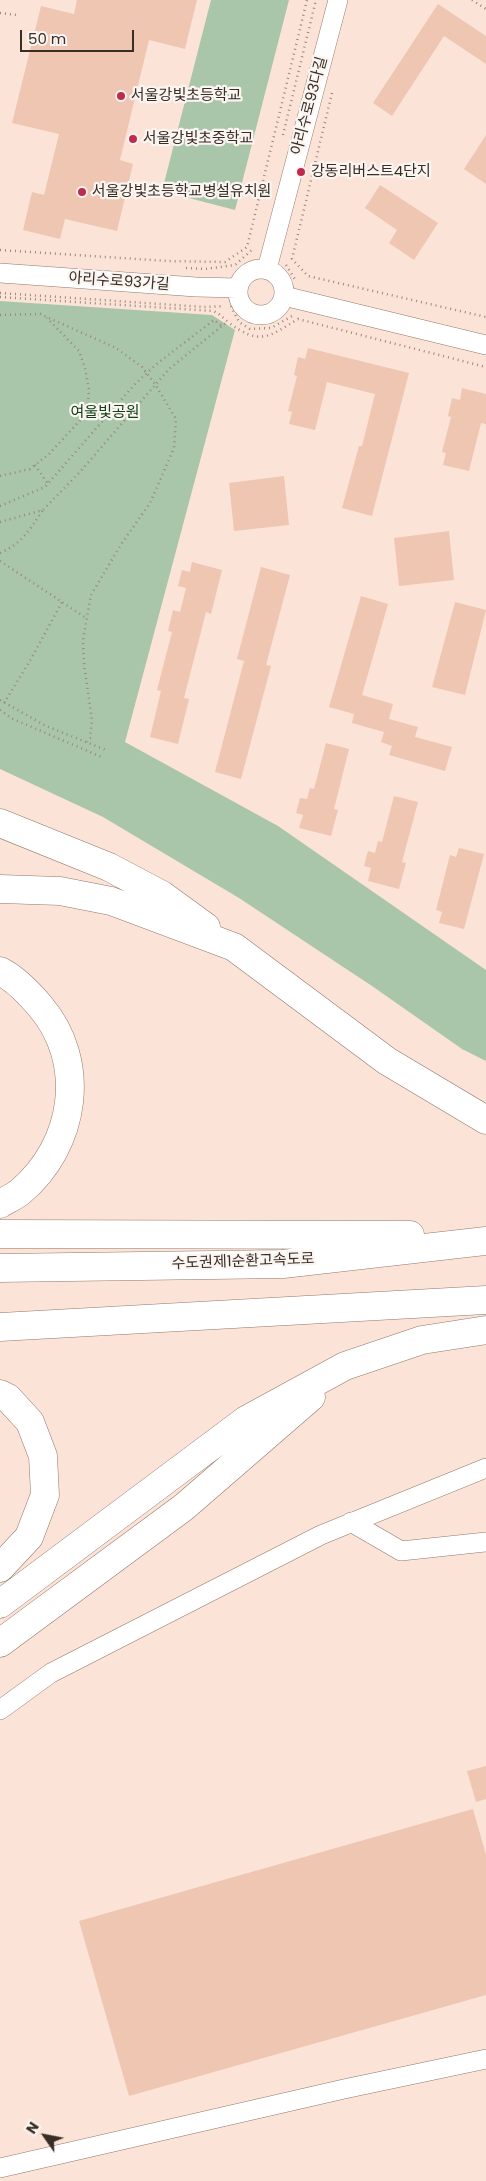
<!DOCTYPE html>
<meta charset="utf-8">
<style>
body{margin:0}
#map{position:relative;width:486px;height:2181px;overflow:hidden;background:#fce3d7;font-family:Poppins,sans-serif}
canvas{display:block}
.north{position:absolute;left:20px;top:2111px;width:50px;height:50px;-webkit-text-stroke:4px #fbf5f1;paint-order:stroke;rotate:303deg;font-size:14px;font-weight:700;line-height:20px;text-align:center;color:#392d27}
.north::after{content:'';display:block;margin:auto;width:18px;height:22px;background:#392d27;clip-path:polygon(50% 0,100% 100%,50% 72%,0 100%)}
.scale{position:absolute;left:20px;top:30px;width:114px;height:22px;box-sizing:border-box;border:2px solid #392d27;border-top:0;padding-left:6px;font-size:15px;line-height:18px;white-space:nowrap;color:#392d27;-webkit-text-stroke:4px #fbf5f1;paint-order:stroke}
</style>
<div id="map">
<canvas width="486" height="2181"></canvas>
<div class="north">N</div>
<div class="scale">50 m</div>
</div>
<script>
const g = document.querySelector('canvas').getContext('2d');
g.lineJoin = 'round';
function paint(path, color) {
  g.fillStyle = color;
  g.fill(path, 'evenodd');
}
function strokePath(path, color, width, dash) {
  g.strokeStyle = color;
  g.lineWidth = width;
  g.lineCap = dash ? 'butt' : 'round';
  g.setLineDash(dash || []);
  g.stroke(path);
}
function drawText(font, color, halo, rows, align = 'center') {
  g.font = font + ' Poppins,"Noto Sans KR",sans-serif';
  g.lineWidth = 4.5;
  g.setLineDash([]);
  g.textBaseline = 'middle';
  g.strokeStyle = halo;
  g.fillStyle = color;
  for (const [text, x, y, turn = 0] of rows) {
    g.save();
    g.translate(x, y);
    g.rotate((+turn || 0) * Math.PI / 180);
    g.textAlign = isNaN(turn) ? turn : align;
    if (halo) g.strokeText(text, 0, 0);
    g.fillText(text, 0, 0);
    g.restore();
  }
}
paint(new Path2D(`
 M 211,0 L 289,0 L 235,210 L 162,191 Z
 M 0,301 L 212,315 L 235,330 L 125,742 L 278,826 L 486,970 L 486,1061 L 462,1049 L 372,986 L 239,898 L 103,817 L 0,769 Z`), '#a9c6aa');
paint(new Path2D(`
 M 77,0 L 197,0 L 185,49 L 149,40 L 120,160 L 133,164 L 117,231 L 65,219 L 60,239 L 23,230 L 32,192 L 44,195 L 59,134 L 12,123 L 41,6 L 74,14 Z
 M 438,4 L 486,36 L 486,64 L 444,36 L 392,116 L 373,103 Z
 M 486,135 L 486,184 L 464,169 Z
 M 380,185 L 438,223 L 414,260 L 389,243 L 397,230 L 365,208 Z
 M 308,348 L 409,373 L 372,516 L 342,508 L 359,446 L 362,446 L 375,394 L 327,382 L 315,430 L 289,424 L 292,412 L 288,411 L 297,376 L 294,375 L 298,357 L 305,359 Z
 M 462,388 L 486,394 L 486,424 L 481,423 L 469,471 L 443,465 L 446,453 L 442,452 L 451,417 L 448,416 L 452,398 L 460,400 Z
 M 284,476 L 289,525 L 234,531 L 229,483 Z
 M 449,531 L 454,580 L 399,586 L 394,538 Z
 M 192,562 L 222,570 L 211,614 L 206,612 L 184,698 L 189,699 L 178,744 L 150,737 L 161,691 L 157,690 L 172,632 L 168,631 L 173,610 L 180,612 L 186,588 L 178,586 L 182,570 L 190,572 Z
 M 261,567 L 290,575 L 266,665 L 271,666 L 241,779 L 215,772 L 244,661 L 237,659 Z
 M 361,596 L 388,604 L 362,695 L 393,704 L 389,719 L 418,727 L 415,737 L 452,747 L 445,771 L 389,755 L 392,746 L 381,742 L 384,732 L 352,723 L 354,714 L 329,707 Z
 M 455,602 L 486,610 L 465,695 L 432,687 Z
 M 326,743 L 349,749 L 334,809 L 338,810 L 331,836 L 299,828 L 303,815 L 296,813 L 300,798 L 307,799 L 310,788 L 314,789 Z
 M 394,796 L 418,802 L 402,862 L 406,863 L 399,889 L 368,881 L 371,868 L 364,866 L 368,851 L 375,853 L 378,841 L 382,842 Z
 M 459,848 L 484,854 L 464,929 L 439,923 L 442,912 L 436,910 L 450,855 L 456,857 Z
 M 486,1766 L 486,1799 L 476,1802 L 467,1771 Z
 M 473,1809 L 486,1855 L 486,1995 L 129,2096 L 79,1921 Z`), '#efc6b2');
const minor = new Path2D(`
 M238 292a23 23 0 1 1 46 0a23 23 0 1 1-46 0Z
 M 267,269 L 338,0
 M 0,273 L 196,287 L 238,288
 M 284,296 L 486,345
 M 351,1522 L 401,1551 L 486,1542
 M 0,1710 L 51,1673 L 321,1535 L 486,1468
 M 0,2168 L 344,2089 L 486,2059`);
const highway = new Path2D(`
 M 0,823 L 109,867 L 162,895 L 206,927
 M 0,889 L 60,891 L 111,901 L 234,947 L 387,1061 L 486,1120
 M 0,971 C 16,979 29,993 40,1006 C 88,1062 76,1145 20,1192 C 14,1197 6,1200 0,1204
 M 0,1234 L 410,1235
 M 0,1268 L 283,1264 L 486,1241
 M 0,1327 L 486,1300
 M 0,1394 L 8,1398 L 30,1422 L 43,1456 L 45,1495 L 29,1537 L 0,1568
 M 0,1604 L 246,1420 L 345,1366 L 422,1340 L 486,1330
 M 0,1643 L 184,1507 L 311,1397`);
strokePath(minor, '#93786a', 20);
strokePath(highway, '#93786a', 29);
strokePath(new Path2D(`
 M 472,0 L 486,9
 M 0,13 L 17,15
 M 332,93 L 292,259 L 308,276 L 486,317
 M 283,135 L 316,0
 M 0,250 L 167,261 L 225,262 L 247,247 L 307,0
 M 286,265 L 296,281
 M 186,268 L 205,269 L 235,265 L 254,248
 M 0,293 L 204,307 L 223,306
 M 0,297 L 213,311 C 220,314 222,317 228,322 C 259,346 269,337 298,319 L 486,367
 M 231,306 L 239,322 L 250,329 L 271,328 L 292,316
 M 0,315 L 40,314 L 116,348 L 142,367 L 155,384 L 176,419 L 174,448 L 150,503 L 122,543 L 91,595 L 83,640 L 84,664 L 92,720 L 90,738 L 87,742
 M 86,415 L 118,402
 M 35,465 L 48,484
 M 0,476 L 30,469 L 49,454 L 87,413 L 89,390 L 85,368 L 79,351 L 47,318
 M 0,506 L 45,487 L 135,384 L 159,362 L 214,320 L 222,326
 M 0,522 L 43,510 L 79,473 L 169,369 L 227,322
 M 0,553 C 23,543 29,530 43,510
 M 0,561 L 86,618
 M 0,700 L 46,726 L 106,750
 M 4,703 L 31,659 L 62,602
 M 0,710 L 13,719 L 104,758`), '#9a877e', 2.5, [1, 4]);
strokePath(minor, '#fff', 19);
strokePath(highway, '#fff', 28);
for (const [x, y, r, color] of [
 [121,96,5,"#bd2c4e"],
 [133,139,5,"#bd2c4e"],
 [301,172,5,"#bd2c4e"],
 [82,192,5,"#bd2c4e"]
]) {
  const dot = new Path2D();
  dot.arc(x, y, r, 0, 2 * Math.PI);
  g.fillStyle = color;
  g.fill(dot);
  strokePath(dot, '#fbf5f1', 2);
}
drawText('15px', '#392d27', '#fbf5f1', [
 ["서울강빛초등학교",131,96],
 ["서울강빛초중학교",143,139],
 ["강동리버스트4단지",311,172],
 ["서울강빛초등학교병설유치원",92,192]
], 'left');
drawText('15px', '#392d27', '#fbf5f1', [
 ["아리수로93다길",310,106,-75],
 ["아리수로93가길",119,282,4],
 ["수도권제1순환고속도로",243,1262,-2]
]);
drawText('15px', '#114018', '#fbf5f1', [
 ["여울빛공원",105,413]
]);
</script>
